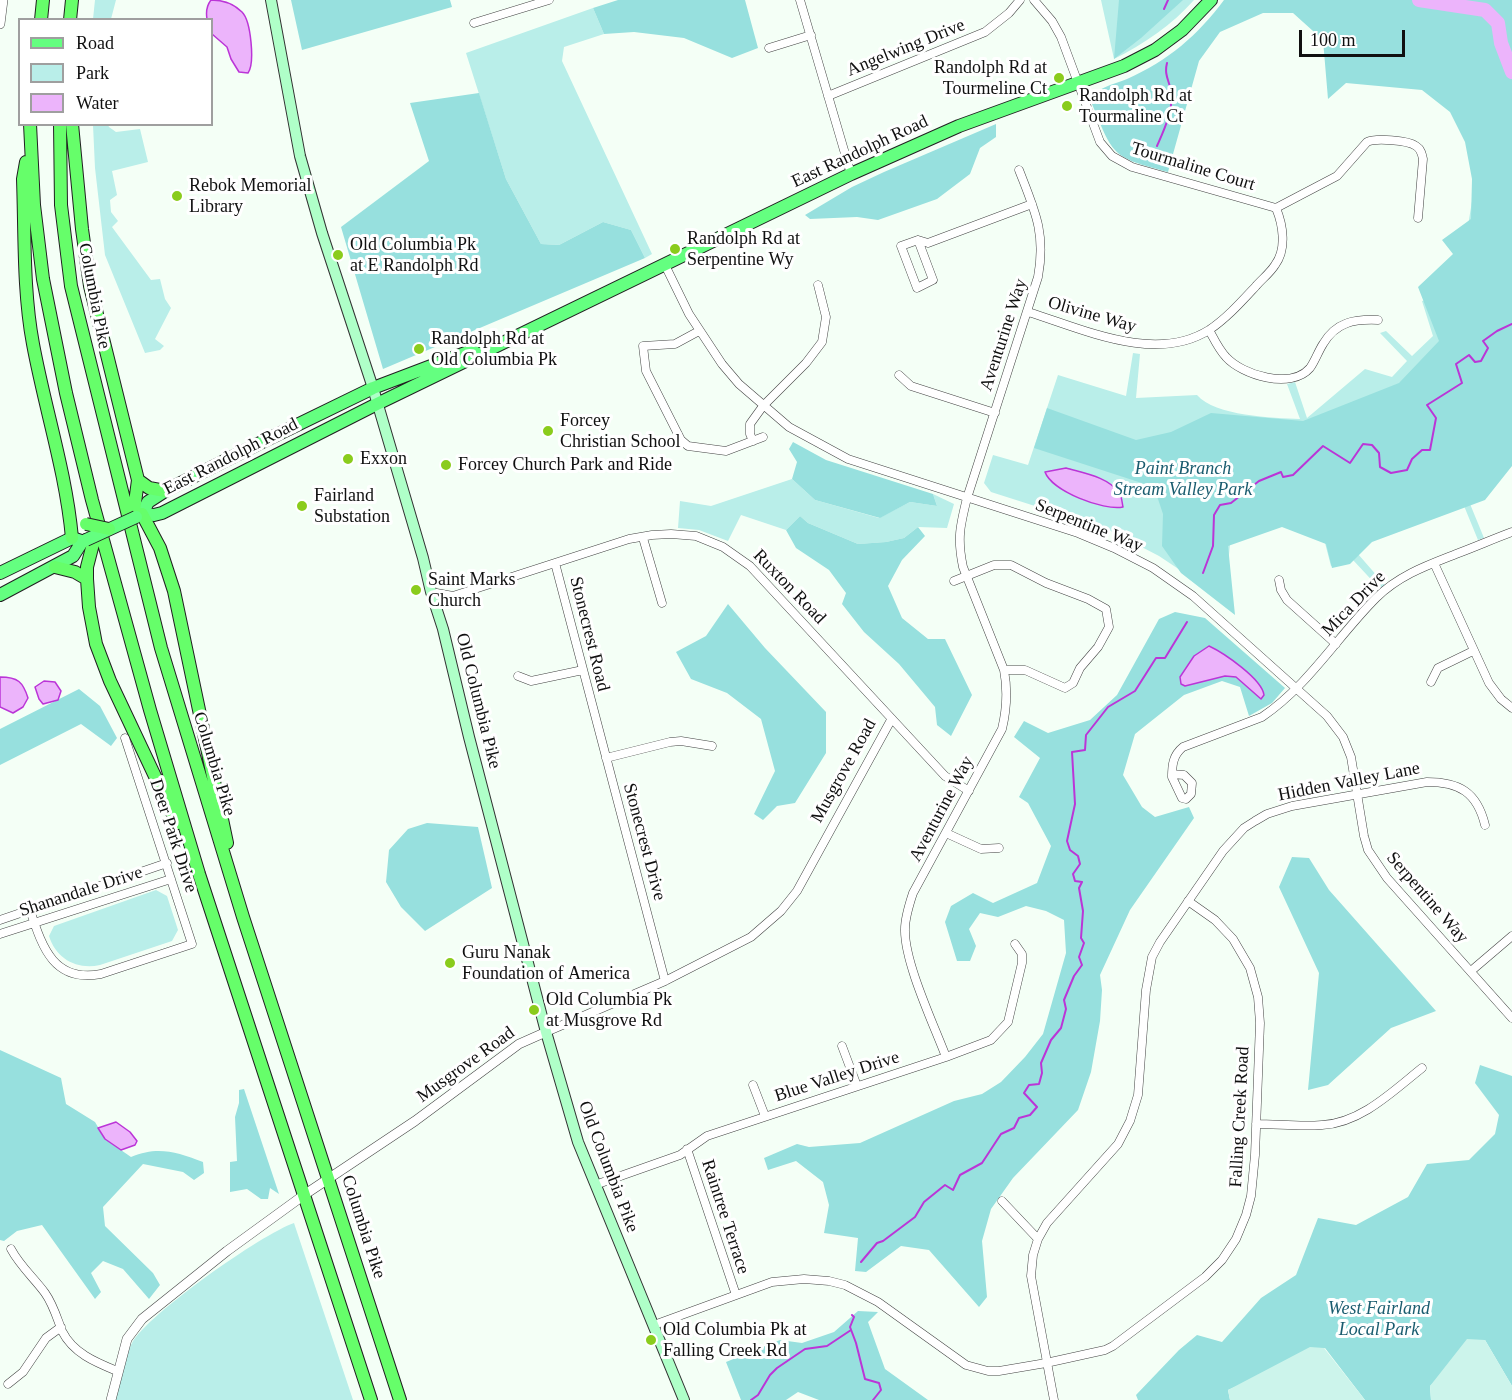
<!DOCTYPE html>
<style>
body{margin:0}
#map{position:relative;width:1512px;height:1400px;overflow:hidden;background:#f4fff6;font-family:Georgia,serif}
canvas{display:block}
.legend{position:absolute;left:18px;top:18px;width:195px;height:108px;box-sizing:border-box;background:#fff;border:2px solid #9f9f9f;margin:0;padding:8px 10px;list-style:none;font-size:18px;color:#101010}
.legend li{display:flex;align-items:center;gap:12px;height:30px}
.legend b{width:30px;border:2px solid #9f9f9f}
.scale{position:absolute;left:1299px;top:30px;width:106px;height:27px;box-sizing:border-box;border:3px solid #101010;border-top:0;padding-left:8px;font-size:18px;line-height:21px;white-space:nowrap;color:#101010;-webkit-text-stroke:4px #fff;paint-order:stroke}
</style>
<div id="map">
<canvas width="1512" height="1400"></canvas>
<ul class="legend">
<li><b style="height:8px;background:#64ff80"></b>Road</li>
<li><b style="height:16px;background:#b9eee9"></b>Park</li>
<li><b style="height:16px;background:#ecb4fb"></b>Water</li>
</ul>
<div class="scale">100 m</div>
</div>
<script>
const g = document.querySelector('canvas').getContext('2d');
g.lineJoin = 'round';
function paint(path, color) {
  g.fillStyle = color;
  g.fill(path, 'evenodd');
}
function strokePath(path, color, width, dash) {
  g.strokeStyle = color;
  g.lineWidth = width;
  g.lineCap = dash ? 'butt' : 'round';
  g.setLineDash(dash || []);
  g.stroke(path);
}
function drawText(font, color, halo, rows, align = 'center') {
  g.font = font + ' Georgia,serif';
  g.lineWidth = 6;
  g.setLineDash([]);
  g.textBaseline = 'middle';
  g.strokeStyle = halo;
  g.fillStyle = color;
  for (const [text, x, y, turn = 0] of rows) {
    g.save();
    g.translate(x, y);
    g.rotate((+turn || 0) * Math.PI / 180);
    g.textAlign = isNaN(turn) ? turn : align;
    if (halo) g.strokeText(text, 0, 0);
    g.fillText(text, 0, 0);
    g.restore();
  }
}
paint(new Path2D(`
 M 95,0 L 116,0 L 111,19 L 93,19 Z
 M 1194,0 C 1172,25 1144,44 1114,59 L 1101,0 Z
 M 1512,0 L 1468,499 L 1484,538 L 1478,540 L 1462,501 L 1369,540 L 1358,554 L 1385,585 L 1380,589 L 1353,560 L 1331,566 L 1325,543 L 1283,524 L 1230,544 L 1228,565 L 1195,580 L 1159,556 L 1107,529 L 991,492 L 984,483 L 993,455 L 1028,465 L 1058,375 L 1126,396 L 1133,353 L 1140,354 L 1136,398 L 1197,395 C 1215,416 1273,418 1300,419 L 1287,384 L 1295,382 L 1307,418 L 1365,369 L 1392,377 L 1407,361 L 1380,333 L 1386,331 L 1412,356 L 1433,336 L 1422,301 L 1432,299 L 1462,263 L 1472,201 Z
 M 593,8 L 604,34 L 564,47 L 562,61 L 652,254 L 645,258 L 631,230 L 603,222 L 559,245 L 541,244 L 506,179 L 466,53 Z
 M 93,125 L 108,125 L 109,127 L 116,132 L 140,129 L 148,162 L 112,171 L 117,195 L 110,200 L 111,212 L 118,221 L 112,227 L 151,280 L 160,279 L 165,299 L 171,308 L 155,339 L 164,346 L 160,350 L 145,353 L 105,255 L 95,168 Z
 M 792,479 L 815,500 L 879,518 L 910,502 L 937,506 L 933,494 L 954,504 L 947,528 L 918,527 L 904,538 L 886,542 L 858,544 L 808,523 L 800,516 L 786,530 L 741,515 L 728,541 L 699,530 L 678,528 L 680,501 L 711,506 Z
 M 156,890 L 167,896 L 178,930 L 172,941 L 100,965 C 77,970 56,959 49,936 L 54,926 Z
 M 294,1223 L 353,1400 L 112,1400 C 118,1382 123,1360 132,1343 C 148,1314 262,1234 294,1223 Z`), '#b9eee9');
paint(new Path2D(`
 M 291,0 L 450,0 L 452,7 L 302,50 Z
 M 618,0 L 745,0 L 758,48 L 732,58 L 684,38 L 634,32 L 604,34 L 593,8 Z
 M 1119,0 L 1183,0 L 1141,38 L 1114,59 Z
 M 1224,0 L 1512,0 L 1512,466 L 1485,500 L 1372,542 L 1350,564 L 1332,568 L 1326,544 L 1282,527 L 1228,546 L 1235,615 L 1181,573 L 1162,546 L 1163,514 L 1154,487 L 1034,448 L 1047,408 L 1136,440 L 1171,432 L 1211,413 L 1303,421 L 1399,383 L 1439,341 L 1418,287 L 1453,254 L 1442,240 L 1471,219 L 1472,179 L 1465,142 L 1450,112 L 1422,90 L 1346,83 L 1328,99 L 1323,40 L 1293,13 L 1263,13 L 1220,32 L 1199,61 L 1168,172 C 1112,157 1114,157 1092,104 C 1092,87 1114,85 1127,79 C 1168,61 1198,35 1224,0 Z
 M 479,93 L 506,179 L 541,244 L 559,245 L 603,222 L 631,230 L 645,258 L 383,369 L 341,227 L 429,161 L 410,103 Z
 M 996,124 L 996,137 L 980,148 L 970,174 L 937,199 L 878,220 L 857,217 L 810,219 L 805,215 L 852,187 L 884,172 Z
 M 793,442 L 826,460 L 933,494 L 937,506 L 910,502 L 880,518 L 815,500 L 792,479 L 797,462 L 789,449 Z
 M 800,516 L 808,523 L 858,544 L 886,542 L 904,538 L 918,527 L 925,536 L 902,560 L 888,586 L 902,618 L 928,639 L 945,639 L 972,695 L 951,736 L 937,725 L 935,707 L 899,664 L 864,632 L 842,604 L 846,593 L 829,570 L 796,548 L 786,530 Z
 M 728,604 L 765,648 L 826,712 L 826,753 L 795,803 L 777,806 L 763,820 L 754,814 L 775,771 L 761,719 L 727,693 L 691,679 L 676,652 L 706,636 Z
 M 1175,612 L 1205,618 L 1285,688 L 1272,703 L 1249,716 L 1240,687 L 1222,681 L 1184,695 L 1135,734 L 1123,775 L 1142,807 L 1155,817 L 1189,807 L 1194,818 L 1130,910 L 1100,975 L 1102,990 L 1100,1021 L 1091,1072 L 1078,1110 L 1013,1178 L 991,1209 L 982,1241 L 987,1297 L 979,1307 L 929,1250 L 901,1246 L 866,1272 L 855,1271 L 858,1238 L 824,1233 L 829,1205 L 823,1182 L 796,1161 L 768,1170 L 764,1158 L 797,1144 L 809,1147 L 860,1143 L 954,1101 L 982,1094 L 1001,1082 L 1025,1057 L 1043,1034 L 1066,953 L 1064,920 L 1046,911 L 1026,906 L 998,917 L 980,913 L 969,929 L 976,946 L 970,961 L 957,961 L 945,922 L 951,906 L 973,893 L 993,903 L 1037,883 L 1051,846 L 1028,803 L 1019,797 L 1040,758 L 1014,737 L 1024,721 L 1048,733 L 1090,720 L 1117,695 L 1159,619 Z
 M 79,689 L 100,706 L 117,738 L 111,746 L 81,724 L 0,765 L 0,729 Z
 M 427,823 L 478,827 L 492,888 L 425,931 L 401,907 L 386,882 L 389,850 L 408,829 Z
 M 1292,857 L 1309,858 L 1329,890 L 1436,1011 L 1391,1028 L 1328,1085 L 1308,1090 L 1319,973 L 1279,887 Z
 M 0,1050 L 61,1078 L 66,1104 L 95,1122 L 105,1139 L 131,1157 C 158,1146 176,1152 203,1162 L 204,1173 L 194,1180 L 183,1172 L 143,1164 L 103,1207 L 105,1226 L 153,1273 L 160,1285 L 149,1299 L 123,1269 L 103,1261 L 91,1273 L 101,1292 L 95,1299 L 42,1225 L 17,1231 L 4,1241 L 0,1240 Z
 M 1480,1065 L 1512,1076 L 1512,1386 L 1485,1340 L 1430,1386 L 1431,1400 L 1365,1400 L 1325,1348 L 1228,1390 L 1230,1400 L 1138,1400 L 1136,1395 L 1179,1350 L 1197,1335 L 1222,1342 L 1261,1298 L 1296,1275 L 1318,1218 L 1356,1225 L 1408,1197 L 1427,1164 L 1469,1160 L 1495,1134 L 1499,1115 L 1475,1083 Z
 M 244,1089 L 279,1194 L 270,1188 L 268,1199 L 261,1199 L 247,1189 L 230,1192 L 230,1162 L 237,1161 L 235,1117 L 239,1103 L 239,1090 Z
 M 858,1311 L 878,1312 L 868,1322 L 885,1369 L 928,1400 L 819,1400 L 798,1392 L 786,1400 L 741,1400 L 726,1362 L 780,1340 L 802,1343 L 834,1332 Z`), '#97e0de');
paint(new Path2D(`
 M 1467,1339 L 1485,1340 L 1512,1386 L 1512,1400 L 1431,1400 L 1430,1386 Z
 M 1310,1347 L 1324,1348 L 1365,1400 L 1230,1400 L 1228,1390 Z`), '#ccf4eb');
const water = new Path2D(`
 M 211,0 C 223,0 233,3 242,12 C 251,21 255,63 248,73 L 239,72 L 231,59 L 227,47 L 212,34 L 212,20 L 207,19 C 206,13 207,5 211,0 Z
 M 1066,468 C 1083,473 1109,477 1119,493 C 1122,496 1122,503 1123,507 C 1103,511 1052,491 1045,472 Z
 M 1209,646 C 1224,653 1262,679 1264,695 L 1261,699 L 1236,677 L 1225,676 L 1185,686 L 1181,684 L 1180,677 L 1194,656 Z
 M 0,677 C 18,677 23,682 28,698 L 23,707 L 13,713 L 0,707 Z
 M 44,681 L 55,682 L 61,691 L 58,700 L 43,704 L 39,699 L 35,687 Z
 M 116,1122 L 130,1132 L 137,1141 L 135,1145 L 121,1150 L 105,1139 L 98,1128 Z`);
paint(water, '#ecb4fb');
strokePath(water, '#bb35d7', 1.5);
strokePath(new Path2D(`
 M 1164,9 L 1168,0
 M 1157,146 C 1164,130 1174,109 1171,91 C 1169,80 1164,75 1167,63
 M 1203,573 L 1213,546 L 1214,515 L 1220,505 L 1231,503 L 1259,481 L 1281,472 L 1283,477 L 1293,475 L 1323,446 L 1350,463 L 1363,444 L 1372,445 L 1379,453 L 1380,467 L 1391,473 L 1407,470 L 1412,459 L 1422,450 L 1430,450 L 1436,418 L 1427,405 L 1462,383 L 1456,364 L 1469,355 L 1475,362 L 1481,361 L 1488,348 L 1483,341 L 1497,331 L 1512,324
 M 861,1262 L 877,1243 L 883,1241 L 915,1217 L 924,1202 L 945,1185 L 953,1190 L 960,1175 L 982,1163 L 1001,1134 L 1014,1128 L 1019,1118 L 1030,1115 L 1037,1107 L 1024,1093 L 1029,1085 L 1039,1084 L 1042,1073 L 1041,1063 L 1051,1040 L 1061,1028 L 1066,1009 L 1064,1000 L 1074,976 L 1082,965 L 1079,957 L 1084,943 L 1081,938 L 1083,911 L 1079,888 L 1082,882 L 1075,881 L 1073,874 L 1080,864 L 1078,856 L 1070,850 L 1067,841 L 1075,804 L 1072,752 L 1085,750 L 1086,735 L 1108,707 L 1135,691 L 1156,658 L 1165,658 L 1187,622
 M 852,1315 L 854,1317 L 850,1327 L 856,1343 L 865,1379 L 879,1383 L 881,1390 L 873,1400
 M 751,1400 L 758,1395 L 770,1375 L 777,1368 L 805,1349 L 827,1346 L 851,1330`), '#bb35d7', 2);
strokePath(new Path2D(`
 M 1419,0 L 1485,10 L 1498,23 L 1501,43 L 1512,72`), '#ecb4fb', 14);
const minor = new Path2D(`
 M 800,0 L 851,174
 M 1034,0 L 1052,21 L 1061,37 L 1100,142 L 1112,156 L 1132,167 L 1276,208
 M 474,23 L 549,0
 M 769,48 L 811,35
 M 828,96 L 985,32 L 1009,13 L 1020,0
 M 1276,208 L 1337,176 L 1367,142 C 1375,138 1408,140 1416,146 C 1421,149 1422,154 1423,159 L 1418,218
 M 918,240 L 933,280 L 917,288 L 901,246 Z
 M 918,240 L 928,243 L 1032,204
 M 665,265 L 689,314 L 722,364 L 739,384 L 789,427 L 848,459 L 1078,533 L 1114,548 L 1153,568 L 1193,596 L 1327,716 L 1343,737 L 1351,757 L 1364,836 L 1368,850 L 1387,878 L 1512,1018
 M 1028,312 C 1083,329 1155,364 1209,330 C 1227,318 1242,301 1256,286 C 1262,279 1270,273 1275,265 C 1287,249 1283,225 1276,208
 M 1209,330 C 1214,339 1219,350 1226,357 C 1242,375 1291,390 1310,368 C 1315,361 1318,352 1323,344 C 1336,322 1354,319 1378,320
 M 699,331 L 675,344 L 643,346 L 646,371 L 681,440 L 688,446 L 726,451 L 763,437
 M 899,375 L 911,386 L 995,413
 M 753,441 L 750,434 L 750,424 L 763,406 L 806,363 L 822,342 L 826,317 L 818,285
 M 643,538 L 662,603
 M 555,563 L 665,981
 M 1434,563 L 1489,683 L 1501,699 L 1512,708
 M 1279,580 L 1281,590 L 1287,600 L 1336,644
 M 954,581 L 994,565 L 1011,565 L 1046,583 L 1088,599 L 1106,609 L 1109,627 L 1098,647 L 1080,668 L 1073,683 L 1065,688 L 1025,670 L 1004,670
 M 431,592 L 453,596 L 629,539 L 652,535 L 671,534 L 696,536 L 723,547 L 750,566 L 945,776 L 969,791
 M 518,676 L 531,681 L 583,670
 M 1431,682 L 1438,668 L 1473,651
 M 606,758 L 670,742 L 681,741 L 712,746
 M 1172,774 L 1184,775 L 1192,783 L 1191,794 L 1186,799 L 1182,798 L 1172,777 C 1172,765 1173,755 1183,747 L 1262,717 C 1308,686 1338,636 1376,598 C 1399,575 1428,565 1456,554 C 1475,547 1493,539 1512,532
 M 946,833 L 981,849 L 999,848
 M 30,910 C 42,946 53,983 101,974 L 192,944 L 125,738
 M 0,920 L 167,863
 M 0,934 L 171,879
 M 1471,971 L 1512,936
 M 546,1032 L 665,981 L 751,937 L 781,911 L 797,891 L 891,720
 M 842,1046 L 857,1086
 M 946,1057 C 934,1025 904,962 905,929 C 905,917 909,905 913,893 L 1002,729 C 1007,708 1008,691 1004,670 L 963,567 C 957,539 960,526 967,498 L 1038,277 C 1046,233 1035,211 1019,170
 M 753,1085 L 765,1116
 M 1256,1124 C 1278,1124 1300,1127 1322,1125 C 1361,1123 1393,1091 1422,1068
 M 687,1149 L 736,1295
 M 595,1185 L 680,1155 L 707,1136 L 946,1057 L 991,1040 L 1008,1022 L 1022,963 L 1022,954 L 1015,944
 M 1002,1201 L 1038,1239
 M 11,1249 C 20,1266 34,1278 45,1293 C 53,1304 57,1318 62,1331 C 73,1353 95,1362 117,1371
 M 654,1325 L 772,1282 L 804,1279 L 829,1281 L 845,1285 L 878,1302 L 966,1365 L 988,1371 L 999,1371 L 1046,1363 L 1105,1350 L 1113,1346 L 1205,1277 L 1222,1260 L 1236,1239 L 1246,1215 L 1251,1196 L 1255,1155 L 1260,1023 L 1258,997 L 1250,968 L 1233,939 L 1215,920 L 1188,901
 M 8,1384 L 23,1372 L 46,1338 L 61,1327
 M 1054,1400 L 1031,1276 L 1033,1255 L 1038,1239 L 1047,1223 L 1118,1144 L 1130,1121 L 1138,1095 L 1146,990 L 1152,957 L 1160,942 L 1223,851 L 1244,828 L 1255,821 L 1267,814 L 1292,806 L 1427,782 C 1459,782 1477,792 1485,825`);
const tertiary = new Path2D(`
 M 0,24 L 3,0
 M 111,1400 L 127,1339 L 142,1319 L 227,1251 L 304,1195 L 415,1121 L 519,1044 L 546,1032`);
const secondary = new Path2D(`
 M 271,0 L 300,156 L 322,233 L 373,388 L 423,558 L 431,592 L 443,629 L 469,737 L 546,1032 L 578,1142 L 684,1400`);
const primary = new Path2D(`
 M 142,514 L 154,515 L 162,513 L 377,404 L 851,174 L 959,126 L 1124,66 L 1155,50 L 1182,30 L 1211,0
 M 142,514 L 148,502 L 165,491 L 260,443 L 373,388 L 473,350
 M 0,573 L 72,538 L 81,541
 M 0,595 L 73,556 L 82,542 L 86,540`);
const trunk = new Path2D(`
 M 41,20 L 43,0
 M 70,20 L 72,0
 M 30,124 L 34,205 L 43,279 L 66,393 L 92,500 L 150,710 L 199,874 L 371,1400
 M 60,124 L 61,205 L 71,286 L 161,648 L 243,917 L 400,1400
 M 72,124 L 82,229 L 90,286 L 138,480 L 133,518
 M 26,162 L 23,179 C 25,234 23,291 33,344 C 45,409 66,472 72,538
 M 138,480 L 149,488 L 165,491
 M 142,514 L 160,548 L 174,591 L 227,843
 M 95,536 L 87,567 L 87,579 L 89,607 L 96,644 L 110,681 L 177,823
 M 55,567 L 75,572 L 87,579`);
strokePath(minor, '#434343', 9);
strokePath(tertiary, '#434343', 10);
strokePath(secondary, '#323232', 12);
strokePath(primary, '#212121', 14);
strokePath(trunk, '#212121', 14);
strokePath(minor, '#fff', 8);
strokePath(tertiary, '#fff', 9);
strokePath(secondary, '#afffc8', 10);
strokePath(primary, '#64ff80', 12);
strokePath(trunk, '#66fe6a', 12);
const primaryBridge = new Path2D(`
 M 86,540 L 136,517`);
const trunkBridge = new Path2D(`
 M 86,524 L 109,529`);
strokePath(primaryBridge, '#212121', 14, []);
strokePath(trunkBridge, '#212121', 14, []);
strokePath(primaryBridge, '#64ff80', 12);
strokePath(trunkBridge, '#66fe6a', 12);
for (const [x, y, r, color] of [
 [1059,78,6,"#8acc1c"],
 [1067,106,6,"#8acc1c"],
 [177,196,6,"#8acc1c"],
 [675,249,6,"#8acc1c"],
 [338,255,6,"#8acc1c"],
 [419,349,6,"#8acc1c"],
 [548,431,6,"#8acc1c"],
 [348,459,6,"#8acc1c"],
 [446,465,6,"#8acc1c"],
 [302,506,6,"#8acc1c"],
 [416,590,6,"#8acc1c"],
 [450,963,6,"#8acc1c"],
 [534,1010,6,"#8acc1c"],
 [651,1340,6,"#8acc1c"]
]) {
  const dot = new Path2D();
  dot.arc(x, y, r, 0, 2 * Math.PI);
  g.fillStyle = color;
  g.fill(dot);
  strokePath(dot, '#fff', 2);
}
drawText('18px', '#101010', '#fff', [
 ["Angelwing Drive",906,48,-22],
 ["East Randolph Road",860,152,-25],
 ["Tourmaline Court",1193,167,17],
 ["Columbia Pike",94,296,79],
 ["Olivine Way",1092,315,16],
 ["Aventurine Way",1004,335,-72],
 ["East Randolph Road",231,457,-27],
 ["Serpentine Way",1089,526,22],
 ["Ruxton Road",789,587,46],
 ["Mica Drive",1354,604,-46],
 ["Stonecrest Road",589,634,76],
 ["Old Columbia Pike",478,701,76],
 ["Columbia Pike",214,764,73],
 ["Musgrove Road",844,771,-61],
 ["Hidden Valley Lane",1349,782,-11],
 ["Aventurine Way",942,809,-62],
 ["Deer Park Drive",173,836,72],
 ["Stonecrest Drive",644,842,75],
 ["Shanandale Drive",81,892,-18],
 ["Serpentine Way",1427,898,49],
 ["Musgrove Road",466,1065,-36],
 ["Blue Valley Drive",837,1077,-18],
 ["Falling Creek Road",1240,1117,-87],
 ["Old Columbia Pike",608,1167,69],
 ["Raintree Terrace",725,1217,72],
 ["Columbia Pike",363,1227,72]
]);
drawText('18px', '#101010', '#fff', [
 ["Randolph Rd at",1047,68,"right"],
 ["Tourmeline Ct",1047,89,"right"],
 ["Randolph Rd at",1079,96],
 ["Tourmaline Ct",1079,117],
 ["Rebok Memorial",189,186],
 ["Library",189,207],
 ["Randolph Rd at",687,239],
 ["Serpentine Wy",687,260],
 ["Old Columbia Pk",350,245],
 ["at E Randolph Rd",350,266],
 ["Randolph Rd at",431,339],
 ["Old Columbia Pk",431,360],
 ["Forcey",560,421],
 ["Christian School",560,442],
 ["Exxon",360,459],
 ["Forcey Church Park and Ride",458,465],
 ["Fairland",314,496],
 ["Substation",314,517],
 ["Saint Marks",428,580],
 ["Church",428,601],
 ["Guru Nanak",462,953],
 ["Foundation of America",462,974],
 ["Old Columbia Pk",546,1000],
 ["at Musgrove Rd",546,1021],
 ["Old Columbia Pk at",663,1330],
 ["Falling Creek Rd",663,1351]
], 'left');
drawText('italic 18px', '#1a5c6f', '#fff', [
 ["Paint Branch",1183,469],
 ["Stream Valley Park",1183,490],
 ["West Fairland",1379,1309],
 ["Local Park",1379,1330]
]);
</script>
